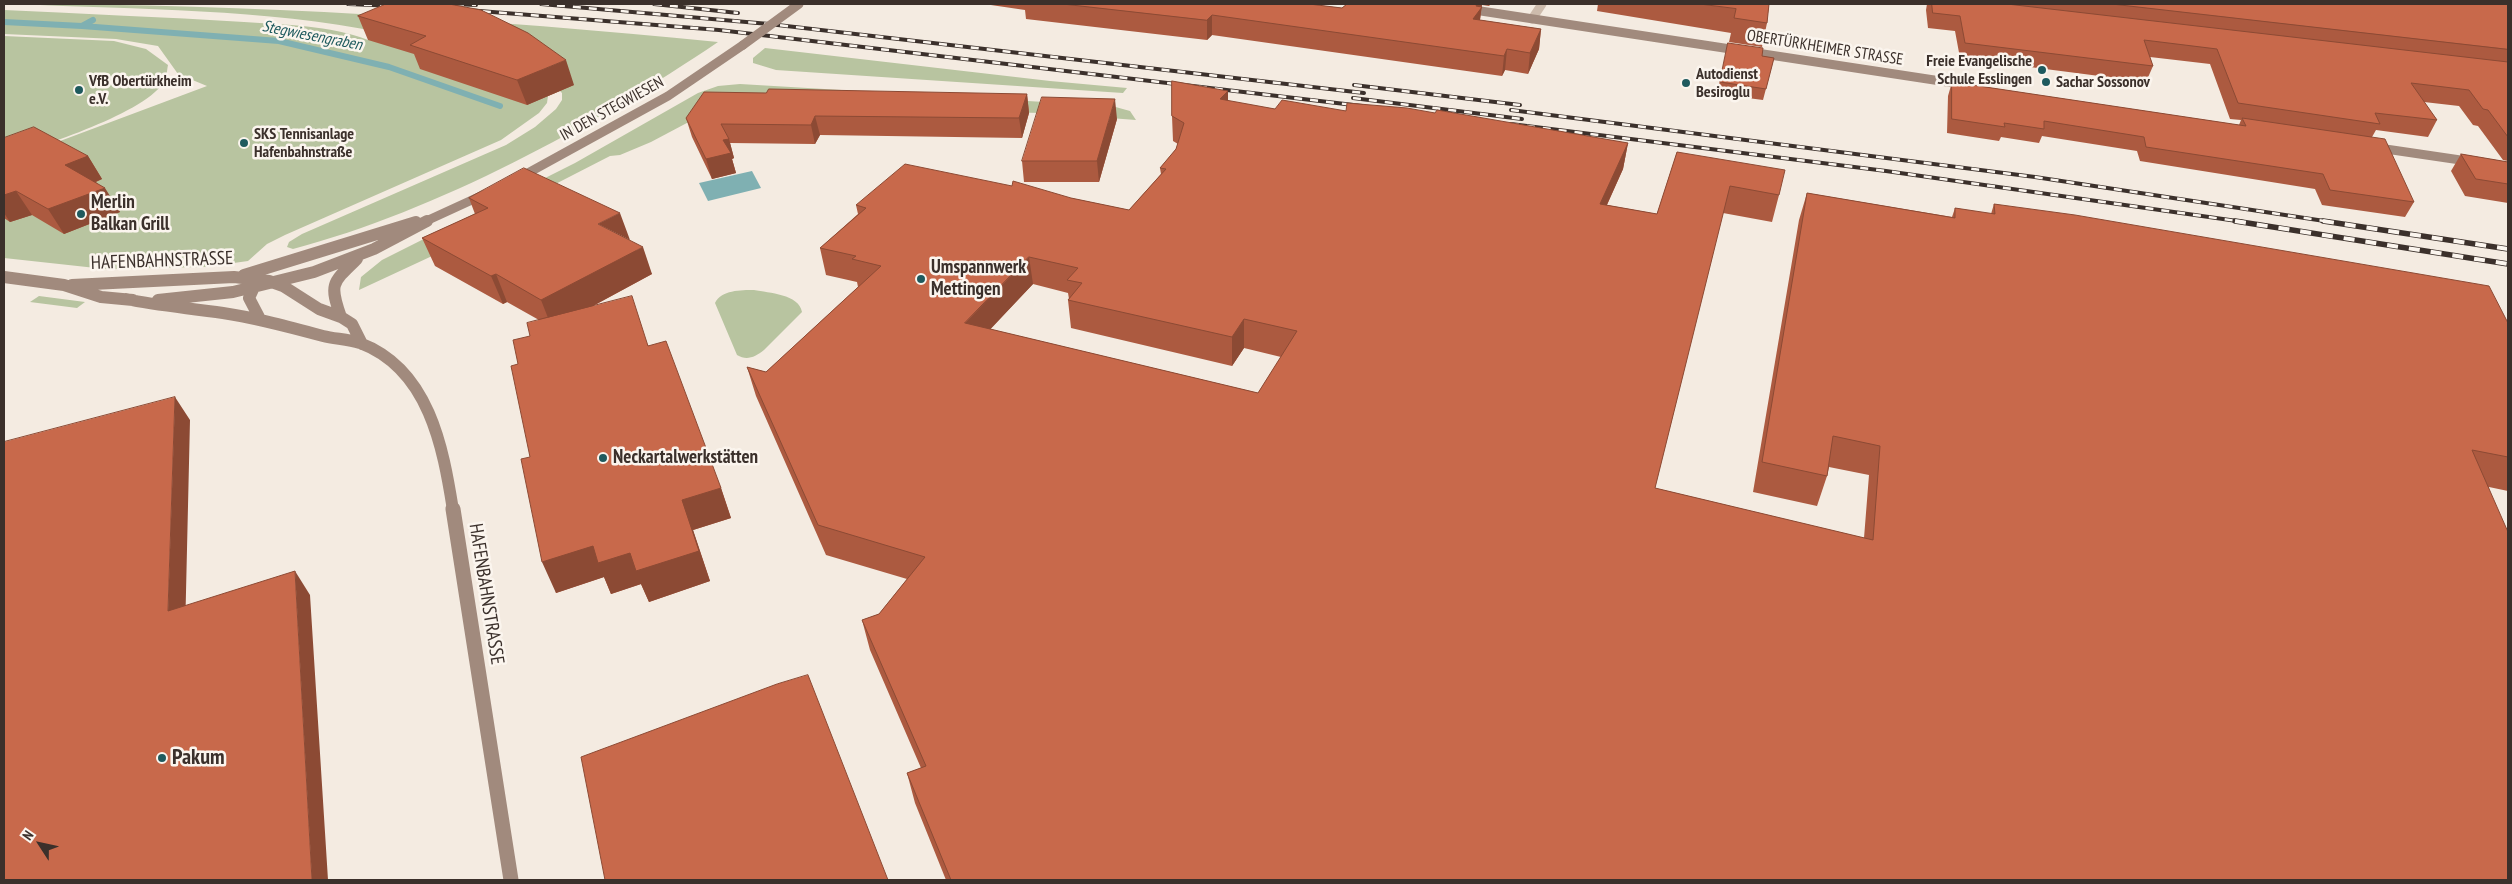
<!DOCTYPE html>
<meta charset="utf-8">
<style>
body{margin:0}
#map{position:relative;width:2512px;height:884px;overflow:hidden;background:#f4ebe1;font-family:"PT Sans Narrow",sans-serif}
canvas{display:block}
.frame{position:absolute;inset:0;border:5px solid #3b302b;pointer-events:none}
.north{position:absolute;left:15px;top:819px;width:50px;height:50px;-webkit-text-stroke:4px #fbf5ee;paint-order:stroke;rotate:305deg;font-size:14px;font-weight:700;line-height:20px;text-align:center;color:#3b302b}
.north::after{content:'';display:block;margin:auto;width:18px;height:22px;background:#3b302b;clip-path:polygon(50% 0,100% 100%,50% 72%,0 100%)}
</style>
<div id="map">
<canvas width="2512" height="884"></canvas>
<div class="frame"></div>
<div class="north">N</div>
</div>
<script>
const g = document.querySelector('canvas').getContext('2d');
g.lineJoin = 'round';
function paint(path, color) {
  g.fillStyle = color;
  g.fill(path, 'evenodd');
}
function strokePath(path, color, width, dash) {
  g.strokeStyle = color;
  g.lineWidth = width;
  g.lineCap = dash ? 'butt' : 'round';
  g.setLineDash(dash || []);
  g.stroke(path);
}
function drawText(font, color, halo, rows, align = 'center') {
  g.font = font + ' "PT Sans Narrow",sans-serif';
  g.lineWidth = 5;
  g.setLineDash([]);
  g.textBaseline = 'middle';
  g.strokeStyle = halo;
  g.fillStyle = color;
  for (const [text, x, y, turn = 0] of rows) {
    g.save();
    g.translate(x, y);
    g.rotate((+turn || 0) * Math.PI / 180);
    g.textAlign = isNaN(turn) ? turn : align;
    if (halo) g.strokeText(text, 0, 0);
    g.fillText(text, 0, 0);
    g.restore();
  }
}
paint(new Path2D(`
 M 17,4 C 251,4 485,19 718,42 C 594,126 437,211 293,249 L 287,247 L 289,242 L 302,234 L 506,145 L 535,127 L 556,109 L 562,100 L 562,93 L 560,91 L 548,96 L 547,103 L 539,113 L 501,140 L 285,235 L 267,244 L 248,261 L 205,267 L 105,269 L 4,258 L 4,162 L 207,86 L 178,74 L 158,46 L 116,39 L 4,34 L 4,10 C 84,14 164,17 244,22 C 286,25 329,25 368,40 L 383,33 C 264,8 139,10 17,4 Z
 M 4,36 L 114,41 L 146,49 L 168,65 C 167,69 167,76 165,80 C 148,113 40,146 4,159 Z
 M 765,48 L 1050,81 L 1127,88 L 1123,93 L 776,70 L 753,63 L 753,58 Z
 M 740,84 L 1112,106 L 1130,111 L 1136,120 L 1044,113 L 717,107 L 651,142 L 620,155 L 610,156 L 534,195 L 488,230 L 359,290 L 361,277 L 382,260 L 575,163 L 698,93 L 718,86 Z
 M 754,290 C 769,293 799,294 802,312 L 764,350 C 755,357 747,361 737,355 L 715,303 C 721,290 741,290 754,290 Z
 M 39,296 L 85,302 L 77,308 L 30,302 Z`), '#b8c4a0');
paint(new Path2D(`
 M 752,171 L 761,188 L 708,201 L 699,183 Z`), '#7fb0b2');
strokePath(new Path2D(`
 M 4,22 L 82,26 L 93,20
 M 82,26 L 279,41 L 389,67 L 500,106`), '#7fb0b2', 6);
strokePath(new Path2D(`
 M 1532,19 L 1542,4`), '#cdbbac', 9);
strokePath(new Path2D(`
 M 1435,4 L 1967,85
 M 2372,147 L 2508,167
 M 517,179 L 668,96 L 743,45
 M 424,222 L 485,194`), '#a18a7d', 9);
strokePath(new Path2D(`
 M 244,275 L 416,222
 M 4,277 L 64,285 L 101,297 L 133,300
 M 72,285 L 234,277 L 269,281 L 283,286 L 319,309 L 341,317 L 352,324 L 362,344
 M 255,285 L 249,298 L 260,319
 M 126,299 C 158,306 191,308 223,313 C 257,318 290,327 323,336 C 335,339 348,339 360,343 C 429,369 443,447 453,510
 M 158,300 L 233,292 L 314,272 L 374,249 L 427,221
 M 341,317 C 329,284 332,283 357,259`), '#a18a7d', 12);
strokePath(new Path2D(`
 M 453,509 L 511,880`), '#a18a7d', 15);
const railFar1 = new Path2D(`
 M 348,4 L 397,6
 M 456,4 L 476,5
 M 541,4 L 769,24 L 1364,93
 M 654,4 L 738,13
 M 467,10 L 719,30 L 1362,106
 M 1354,85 L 1520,105
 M 1353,98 L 1522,119
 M 1511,110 L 2035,177 L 2331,222
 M 1511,124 L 1886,171 L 2244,222`);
const rail = new Path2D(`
 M 2235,221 L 2508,264
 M 2323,221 L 2508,249`);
strokePath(railFar1, '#3b302b', 4);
strokePath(rail, '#3b302b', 5.5);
strokePath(railFar1, '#fbf5ee', 2.5, [8]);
strokePath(rail, '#fbf5ee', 4, [11]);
strokePath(new Path2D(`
 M 743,45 L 799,4`), '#a18a7d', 9);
paint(new Path2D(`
 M 386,4 L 574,85 L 527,105 L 420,69 L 414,54 L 368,40 L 358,16 Z
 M 984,4 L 1309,4 L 1342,8 L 1347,4 L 1491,4 L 1489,6 L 1482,5 L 1480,20 L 1541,29 L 1539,49 L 1528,74 L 1505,70 L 1502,76 L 1212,35 L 1207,40 L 1026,19 L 1025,10 Z
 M 1598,4 L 1769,4 L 1767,23 L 1762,47 L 1729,42 L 1731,33 L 1597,11 Z
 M 1927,4 L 2508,4 L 2508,161 L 2503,160 L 2478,126 L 2473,125 L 2459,106 L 2424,102 L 2437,120 L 2428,137 L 2376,130 L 2372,137 L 2414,202 L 2405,217 L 2322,205 L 2315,189 L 2140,161 L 2137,151 L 2042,136 L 2039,143 L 2001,137 L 1999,141 L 1947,133 L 1948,96 L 1952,82 L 2239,125 L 2241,120 L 2230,119 L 2210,64 L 2150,57 L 2153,66 L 2146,82 L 1960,58 L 1955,31 L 1928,28 L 1926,10 Z
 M 1728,43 L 1762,56 L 1774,58 L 1763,100 L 1717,94 Z
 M 766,93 L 1027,94 L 1029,113 L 1022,138 L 820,135 L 815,144 L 730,143 L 734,158 L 732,159 L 736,173 L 712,179 L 692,137 L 686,118 Z
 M 1228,101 L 1275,109 L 1435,113 L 1628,143 L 1623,169 L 1607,205 L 1657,214 L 1677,152 L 1779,195 L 1772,222 L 1723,213 L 1655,488 L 1864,538 L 1869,475 L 1829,467 L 1827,476 L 1817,506 L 1753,492 L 1799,220 L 1807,193 L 1952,217 L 1955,208 L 1991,214 L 1994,204 L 2508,323 L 2508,491 L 2489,487 L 2508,880 L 946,880 L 915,803 L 907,773 L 921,768 L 870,650 L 862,620 L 879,614 L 907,579 L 826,555 L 756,396 L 747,367 L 766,372 L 858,287 L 857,282 L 826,275 L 820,248 L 858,214 L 856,205 L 1071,198 L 1129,210 L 1161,174 L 1160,168 L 1176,149 L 1178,144 L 1173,141 L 1172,116 ZM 1033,284 L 1068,293 L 1069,299 L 1068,300 L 1071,328 L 1232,366 L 1244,348 L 1281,357 L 1258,393 L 990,329 Z
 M 1117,119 L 1099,182 L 1024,182 L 1022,161 Z
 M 4,138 L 88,156 L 102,179 L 96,182 L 120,212 L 64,234 L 32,215 L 10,222 L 4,218 Z
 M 2461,154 L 2508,162 L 2508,203 L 2465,196 L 2451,171 Z
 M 469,198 L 629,240 L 652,274 L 593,306 L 649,346 L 721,488 L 731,518 L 693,530 L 710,581 L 649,602 L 641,584 L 611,594 L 604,577 L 556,593 L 530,457 L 518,364 L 530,336 L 539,320 L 507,302 L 503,304 L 435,266 L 422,238 L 475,214 Z`), '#ac5a40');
paint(new Path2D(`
 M 1477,4 L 1482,4 L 1479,27 L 1473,19 L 1476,6 Z
 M 1212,15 L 1212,35 L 1207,40 L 1207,20 Z
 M 1541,29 L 1539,49 L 1528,74 L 1530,53 Z
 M 1507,49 L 1505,70 L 1502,76 L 1504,56 Z
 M 566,60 L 574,85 L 527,105 L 517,80 Z
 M 1228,91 L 1228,116 L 1220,99 Z
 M 1027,94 L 1029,113 L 1022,138 L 1019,118 Z
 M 1115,99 L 1117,119 L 1099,182 L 1097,161 Z
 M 815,116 L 820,135 L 815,144 L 811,125 Z
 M 729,139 L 734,158 L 732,159 L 736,173 L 712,179 L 706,159 L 723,140 Z
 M 1628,143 L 1623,169 L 1595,231 L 1600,204 Z
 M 88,156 L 102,179 L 79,189 L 65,165 Z
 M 105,188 L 120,212 L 64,234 L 48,209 Z
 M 16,191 L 32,215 L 10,222 L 4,213 L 4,195 Z
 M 620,213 L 630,240 L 598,224 Z
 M 643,247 L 652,274 L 552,328 L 541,300 Z
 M 1029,257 L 1033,284 L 969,352 L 965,323 Z
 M 496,274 L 507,302 L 503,304 L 491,276 Z
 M 1244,319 L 1244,348 L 1232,366 L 1232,337 Z
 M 175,397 L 190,420 L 185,635 L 168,611 Z
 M 721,488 L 731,518 L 693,530 L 710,581 L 649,602 L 641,584 L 611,594 L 604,577 L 556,593 L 542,562 L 682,500 Z
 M 295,571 L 310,595 L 328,880 L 312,880 Z`), '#8c4a34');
const building = new Path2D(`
 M 386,4 L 449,4 L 481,10 L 528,33 L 566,60 L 517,80 L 410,45 L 426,36 L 358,16 Z
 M 1063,4 L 1309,4 L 1342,8 L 1347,4 L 1477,4 L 1476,6 L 1482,7 L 1473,19 L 1541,29 L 1530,53 L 1507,49 L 1504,56 L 1212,15 L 1207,20 Z
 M 1700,4 L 1769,4 L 1767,23 L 1734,18 L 1736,9 Z
 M 1932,4 L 2007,4 L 2508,62 L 2508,137 L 2488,110 L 2483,109 L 2469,90 L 2411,83 L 2437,120 L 2375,113 L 2380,124 L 2238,103 L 2217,49 L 2144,40 L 2153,66 L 1965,43 L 1960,16 L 1933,13 Z
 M 2112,4 L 2508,4 L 2508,49 Z
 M 1728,43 L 1763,48 L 1762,56 L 1774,58 L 1766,89 L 1720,82 Z
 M 1172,81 L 1228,91 L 1220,99 L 1275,109 L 1282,100 L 1346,111 L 1347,103 L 1407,108 L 1435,113 L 1437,110 L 1628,143 L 1600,204 L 1657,214 L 1677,152 L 1785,170 L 1779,195 L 1730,186 L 1655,488 L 1873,540 L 1880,446 L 1833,436 L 1827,476 L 1762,462 L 1807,193 L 1955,218 L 1955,208 L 1995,214 L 1994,204 L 2075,215 L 2489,286 L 2508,323 L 2508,457 L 2472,450 L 2508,532 L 2508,880 L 951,880 L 907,773 L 926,766 L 862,620 L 879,614 L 925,557 L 818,525 L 747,367 L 766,372 L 881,266 L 852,259 L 856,256 L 820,248 L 866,208 L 856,205 L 905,164 L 1012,186 L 1013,181 L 1071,198 L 1129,210 L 1166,169 L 1160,168 L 1176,149 L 1184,123 L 1172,116 ZM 1029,257 L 1078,268 L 1067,280 L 1082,283 L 1068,300 L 1232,337 L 1244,319 L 1297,331 L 1258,393 L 965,323 Z
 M 1952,82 L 2246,126 L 2242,118 L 2385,139 L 2414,202 L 2330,190 L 2323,174 L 2146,147 L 2144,137 L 2044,121 L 2044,129 L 2004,123 L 2005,127 L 1952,119 Z
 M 769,89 L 1027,94 L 1019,118 L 815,116 L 811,125 L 721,124 L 729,139 L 723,140 L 731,153 L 706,159 L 686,118 L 704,92 L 766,93 Z
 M 1042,97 L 1115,99 L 1097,161 L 1022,161 Z
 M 34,127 L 88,156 L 65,165 L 105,188 L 48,209 L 16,191 L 4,195 L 4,138 Z
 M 2461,154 L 2508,162 L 2508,184 L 2476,179 Z
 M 524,168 L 620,213 L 598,224 L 643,247 L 541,300 L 496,274 L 491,276 L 422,238 L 488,208 L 469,198 Z
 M 632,296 L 648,346 L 666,341 L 721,488 L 682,500 L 699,551 L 636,571 L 630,553 L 598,563 L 593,546 L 542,562 L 521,459 L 530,457 L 511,366 L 518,364 L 513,340 L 530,336 L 527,323 Z
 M 175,397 L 168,611 L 295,571 L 312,880 L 4,880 L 4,442 Z
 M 808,675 L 888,880 L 605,880 L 581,757 L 777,684 Z`);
paint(building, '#c8694b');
strokePath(building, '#8c4a34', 1);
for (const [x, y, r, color] of [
 [2042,70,5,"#1f5a5e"],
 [2046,82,5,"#1f5a5e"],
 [1686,83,5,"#1f5a5e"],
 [79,90,5,"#1f5a5e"],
 [244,143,5,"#1f5a5e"],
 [81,214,5,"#1f5a5e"],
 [921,279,5,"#1f5a5e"],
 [603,458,5,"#1f5a5e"],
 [162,758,5,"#1f5a5e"]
]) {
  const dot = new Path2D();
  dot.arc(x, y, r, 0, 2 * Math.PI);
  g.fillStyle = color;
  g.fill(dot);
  strokePath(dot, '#fbf5ee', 2);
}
drawText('italic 16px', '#1f5a5e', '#fbf5ee', [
 ["Stegwiesengraben",312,36,11]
]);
drawText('16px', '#3b302b', '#fbf5ee', [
 ["OBERTÜRKHEIMER STRASSE",1825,48,9],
 ["IN DEN STEGWIESEN",612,109,-29]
]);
drawText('bold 16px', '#3b302b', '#fbf5ee', [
 ["Freie Evangelische",2032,61,"right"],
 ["Schule Esslingen",2032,79,"right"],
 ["Autodienst",1696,74],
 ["Besiroglu",1696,92],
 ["VfB Obertürkheim",89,81],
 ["e.V.",89,99],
 ["Sachar Sossonov",2056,82],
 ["SKS Tennisanlage",254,134],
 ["Hafenbahnstraße",254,152]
], 'left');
drawText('bold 19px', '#3b302b', '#fbf5ee', [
 ["Merlin",91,203],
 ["Balkan Grill",91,225],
 ["Umspannwerk",931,268],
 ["Mettingen",931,290],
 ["Neckartalwerkstätten",613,458]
], 'left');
drawText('19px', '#3b302b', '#fbf5ee', [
 ["HAFENBAHNSTRASSE",162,261,-2],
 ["HAFENBAHNSTRASSE",486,594,81]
]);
drawText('bold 22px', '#3b302b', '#fbf5ee', [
 ["Pakum",172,758]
], 'left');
</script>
